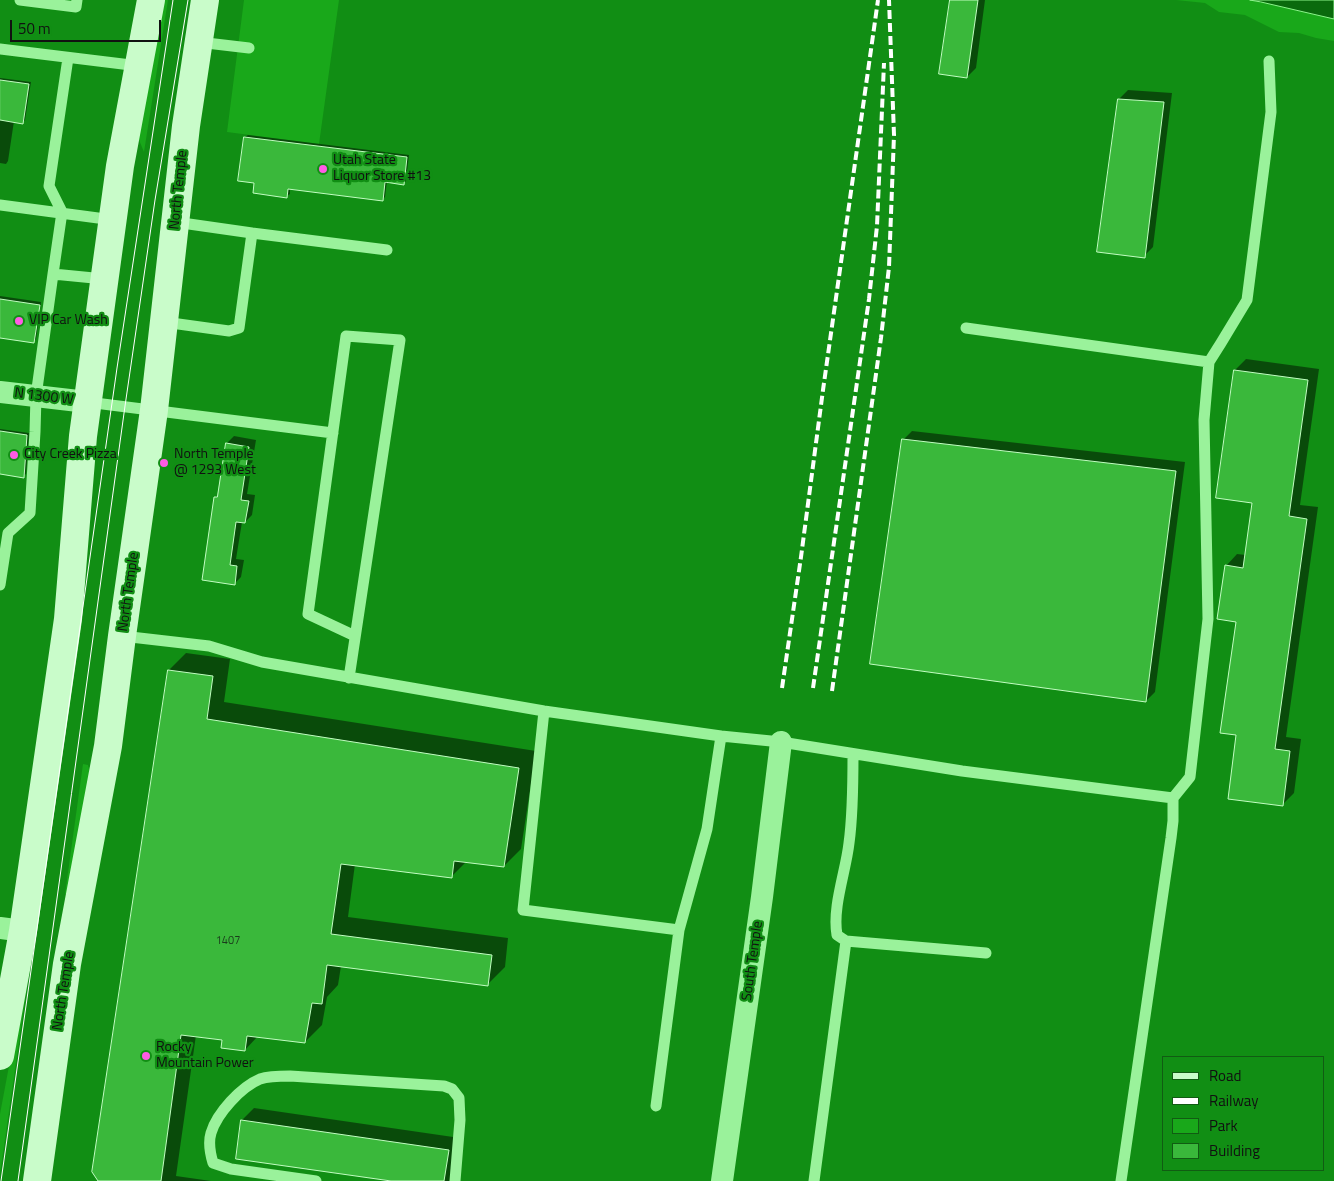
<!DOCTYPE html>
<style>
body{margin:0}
#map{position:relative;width:1334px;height:1181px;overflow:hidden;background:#118e14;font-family:"Titillium Web",sans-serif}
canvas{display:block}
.legend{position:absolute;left:1162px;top:1056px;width:162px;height:115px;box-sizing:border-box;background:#118e14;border:1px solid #115c13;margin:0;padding:6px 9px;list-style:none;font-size:15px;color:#111}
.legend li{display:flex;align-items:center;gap:10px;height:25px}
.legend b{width:25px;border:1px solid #115c13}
.scale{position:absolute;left:10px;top:20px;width:151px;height:22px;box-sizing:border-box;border:2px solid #111;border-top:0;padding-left:6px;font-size:15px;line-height:18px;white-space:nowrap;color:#111;-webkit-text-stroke:4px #118e14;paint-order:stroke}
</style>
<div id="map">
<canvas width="1334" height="1181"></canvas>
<ul class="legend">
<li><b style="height:6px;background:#c9fcca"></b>Road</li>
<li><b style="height:6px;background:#fff"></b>Railway</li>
<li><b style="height:14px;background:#19a81a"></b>Park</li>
<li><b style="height:14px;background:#3ab83b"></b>Building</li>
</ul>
<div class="scale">50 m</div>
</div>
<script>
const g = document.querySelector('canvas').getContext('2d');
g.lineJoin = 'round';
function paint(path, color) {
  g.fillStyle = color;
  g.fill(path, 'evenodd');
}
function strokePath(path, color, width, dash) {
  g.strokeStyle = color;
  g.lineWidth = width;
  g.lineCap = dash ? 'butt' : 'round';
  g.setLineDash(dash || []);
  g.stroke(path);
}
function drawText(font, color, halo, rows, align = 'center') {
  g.font = font + ' "Titillium Web",sans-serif';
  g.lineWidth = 4.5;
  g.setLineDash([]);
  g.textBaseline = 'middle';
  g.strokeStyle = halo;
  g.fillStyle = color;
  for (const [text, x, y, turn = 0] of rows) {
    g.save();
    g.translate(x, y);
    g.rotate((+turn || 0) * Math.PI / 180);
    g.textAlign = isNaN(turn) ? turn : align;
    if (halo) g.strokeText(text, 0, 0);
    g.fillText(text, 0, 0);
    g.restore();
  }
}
paint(new Path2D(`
 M 163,0 L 168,0 L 144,152 L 139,140 L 139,124 Z
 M 244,0 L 339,0 L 319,144 L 227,132 Z
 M 1176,0 L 1250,0 L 1334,19 L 1334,41 L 1316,38 L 1299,33 L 1279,32 L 1245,15 L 1219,12 L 1205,3 Z
 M 83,764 L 88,765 L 91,778 L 70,894 L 65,894 Z
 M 24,986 L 27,986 L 0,1174 L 0,1114 Z`), '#19a81a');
const water = new Path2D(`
 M 1250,0 L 1334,0 L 1334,19 L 1261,2 Z`);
paint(water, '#0a6a0d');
strokePath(water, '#8df58c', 1);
paint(new Path2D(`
 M 952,0 L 985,0 L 976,68 L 967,77 Z
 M 0,78 L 31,82 L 25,120 L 23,122 L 14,121 L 8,161 L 6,164 L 0,163 Z
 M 1128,90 L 1172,93 L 1153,247 L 1144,256 L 1119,99 Z
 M 248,135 L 409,155 L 406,181 L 403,184 L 387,181 L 385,197 L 382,200 L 290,188 L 290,194 L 287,196 L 256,182 L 245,137 Z
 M 0,296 L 41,302 L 36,339 L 34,341 L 0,337 Z
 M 1246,359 L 1319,369 L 1300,505 L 1318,507 L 1286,737 L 1301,739 L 1294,793 L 1283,804 L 1237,734 L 1237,621 L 1226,566 L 1237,554 L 1246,555 L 1253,502 L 1235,370 Z
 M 0,429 L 29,433 L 26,474 L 23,476 L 0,473 Z
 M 912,431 L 1185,462 L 1155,692 L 1146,701 L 903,440 Z
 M 234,436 L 256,440 L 247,494 L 255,495 L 252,515 L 245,522 L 242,522 L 236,559 L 244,560 L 241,577 L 234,584 L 204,579 L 216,497 L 219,494 L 227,443 Z
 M 186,653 L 230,659 L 224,702 L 536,751 L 521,849 L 504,866 L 467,861 L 451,877 L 355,864 L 348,917 L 508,938 L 505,967 L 487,985 L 341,966 L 338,985 L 327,997 L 322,1025 L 305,1042 L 258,1036 L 245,1050 L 223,1039 L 196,1035 L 176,1176 L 211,1181 L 100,1181 L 169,670 Z
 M 254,1108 L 460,1138 L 455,1175 L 449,1181 L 399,1181 L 242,1120 Z`), '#0007');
const building = new Path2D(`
 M 950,0 L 978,0 L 967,78 L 939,74 Z
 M 0,80 L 29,84 L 23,124 L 0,120 Z
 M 1118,99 L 1164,102 L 1145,258 L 1097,252 Z
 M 244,137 L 407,157 L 404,185 L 385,182 L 383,201 L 288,189 L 287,198 L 253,193 L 254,183 L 238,181 Z
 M 0,299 L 40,305 L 34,343 L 0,338 Z
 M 1234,370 L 1308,380 L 1289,516 L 1307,519 L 1275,749 L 1290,751 L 1283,806 L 1228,799 L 1236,735 L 1220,733 L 1236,622 L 1217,619 L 1225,565 L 1243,568 L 1252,503 L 1216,498 Z
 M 0,431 L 27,435 L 24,478 L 0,474 Z
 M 902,439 L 1176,471 L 1146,702 L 870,664 Z
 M 226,443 L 249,447 L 241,500 L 249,501 L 245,523 L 236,522 L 230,565 L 237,566 L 235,585 L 202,580 L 214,497 L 217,497 Z
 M 168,670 L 213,676 L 207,719 L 519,768 L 504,867 L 454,861 L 452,878 L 341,864 L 331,934 L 492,955 L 488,986 L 327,965 L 322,1004 L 312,1003 L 305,1043 L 247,1036 L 245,1051 L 221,1048 L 222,1040 L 181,1035 L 161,1181 L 98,1181 L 92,1172 Z
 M 241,1120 L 449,1150 L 444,1181 L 391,1181 L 236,1159 Z`);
paint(building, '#3ab83b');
strokePath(building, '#c2fdc2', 1);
strokePath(new Path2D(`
 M 20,0 L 76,7 L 77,0
 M 198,42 L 249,48
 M 0,49 L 139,66
 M 0,205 L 113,220
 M 252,233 L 387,250
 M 53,274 L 62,212 L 49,186 L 68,58
 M 164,322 L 229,331 L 239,328 L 252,233 L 175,222
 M 1209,362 L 1221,343 L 1247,300 L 1271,112 L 1269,61
 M 87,402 L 333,433
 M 0,585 L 8,533 L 30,513 L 35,432 L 36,396 L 53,274 L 104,279
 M 122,636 L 209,646 L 262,662 L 544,711 L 721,736 L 781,742 L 962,771 L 1173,798 L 1190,777 L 1208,619 L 1204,420 L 1209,362 L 966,328
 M 349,678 L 400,340 L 346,336 L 308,614 L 355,636
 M 544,711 L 523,910 L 679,930 L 656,1106
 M 853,754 C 853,783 853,814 849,843 C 846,871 832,907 837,935 L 846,941 L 986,953
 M 679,930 L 707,829 L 721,736
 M 316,1181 L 231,1169 L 213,1163 C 210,1153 208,1143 211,1133 C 217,1113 241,1087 260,1079 C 269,1076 280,1076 290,1076 L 444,1086 L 452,1089 L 459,1098 L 460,1120 L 455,1181
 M 814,1181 L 846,941
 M 1121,1181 L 1171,838 L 1173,821 L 1173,798`), '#9af29b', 11);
strokePath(new Path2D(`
 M 0,392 L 87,402
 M 0,928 L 23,931
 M 722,1181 L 762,897 L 781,742`), '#9af29b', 22);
strokePath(new Path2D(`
 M 0,1056 L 23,931 L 68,619 L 83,436 L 120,166 L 151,0
 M 37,1181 L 67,964 L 108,746 L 122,636 L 154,410 L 186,126 L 205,0`), '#c9fcca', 28);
strokePath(new Path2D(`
 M 1,1181 L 117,368 L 173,0
 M 18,1181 L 125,406 L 155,200 L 188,0`), '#fff', 1);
strokePath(new Path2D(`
 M 782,688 L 801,557 L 823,390 L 878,0
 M 813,688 L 869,299 L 877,226 L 884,63
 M 832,691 L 881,338 L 889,267 L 894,135 L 889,0`), '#fff', 4, [9, 4]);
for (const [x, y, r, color] of [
 [323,169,5,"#ff5be4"],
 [19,321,5,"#ff5be4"],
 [14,455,5,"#ff5be4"],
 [164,463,5,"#ff5be4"],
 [146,1056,5,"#ff5be4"]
]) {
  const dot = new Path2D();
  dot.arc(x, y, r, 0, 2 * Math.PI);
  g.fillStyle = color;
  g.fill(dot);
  strokePath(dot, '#118e14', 2);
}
drawText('11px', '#1b3b1c', null, [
 ["1407",228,941]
]);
drawText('14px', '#111', '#118e14', [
 ["Utah State",333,161],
 ["Liquor Store #13",333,177],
 ["VIP Car Wash",29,321],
 ["City Creek Pizza",24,455],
 ["North Temple",174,455],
 ["@ 1293 West",174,471],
 ["Rocky",156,1048],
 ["Mountain Power",156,1064]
], 'left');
drawText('14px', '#111', '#118e14', [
 ["North Temple",179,190,-84],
 ["N 1300 W",44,397,7],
 ["North Temple",129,592,-82],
 ["South Temple",753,961,-82],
 ["North Temple",64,991,-81]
]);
</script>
